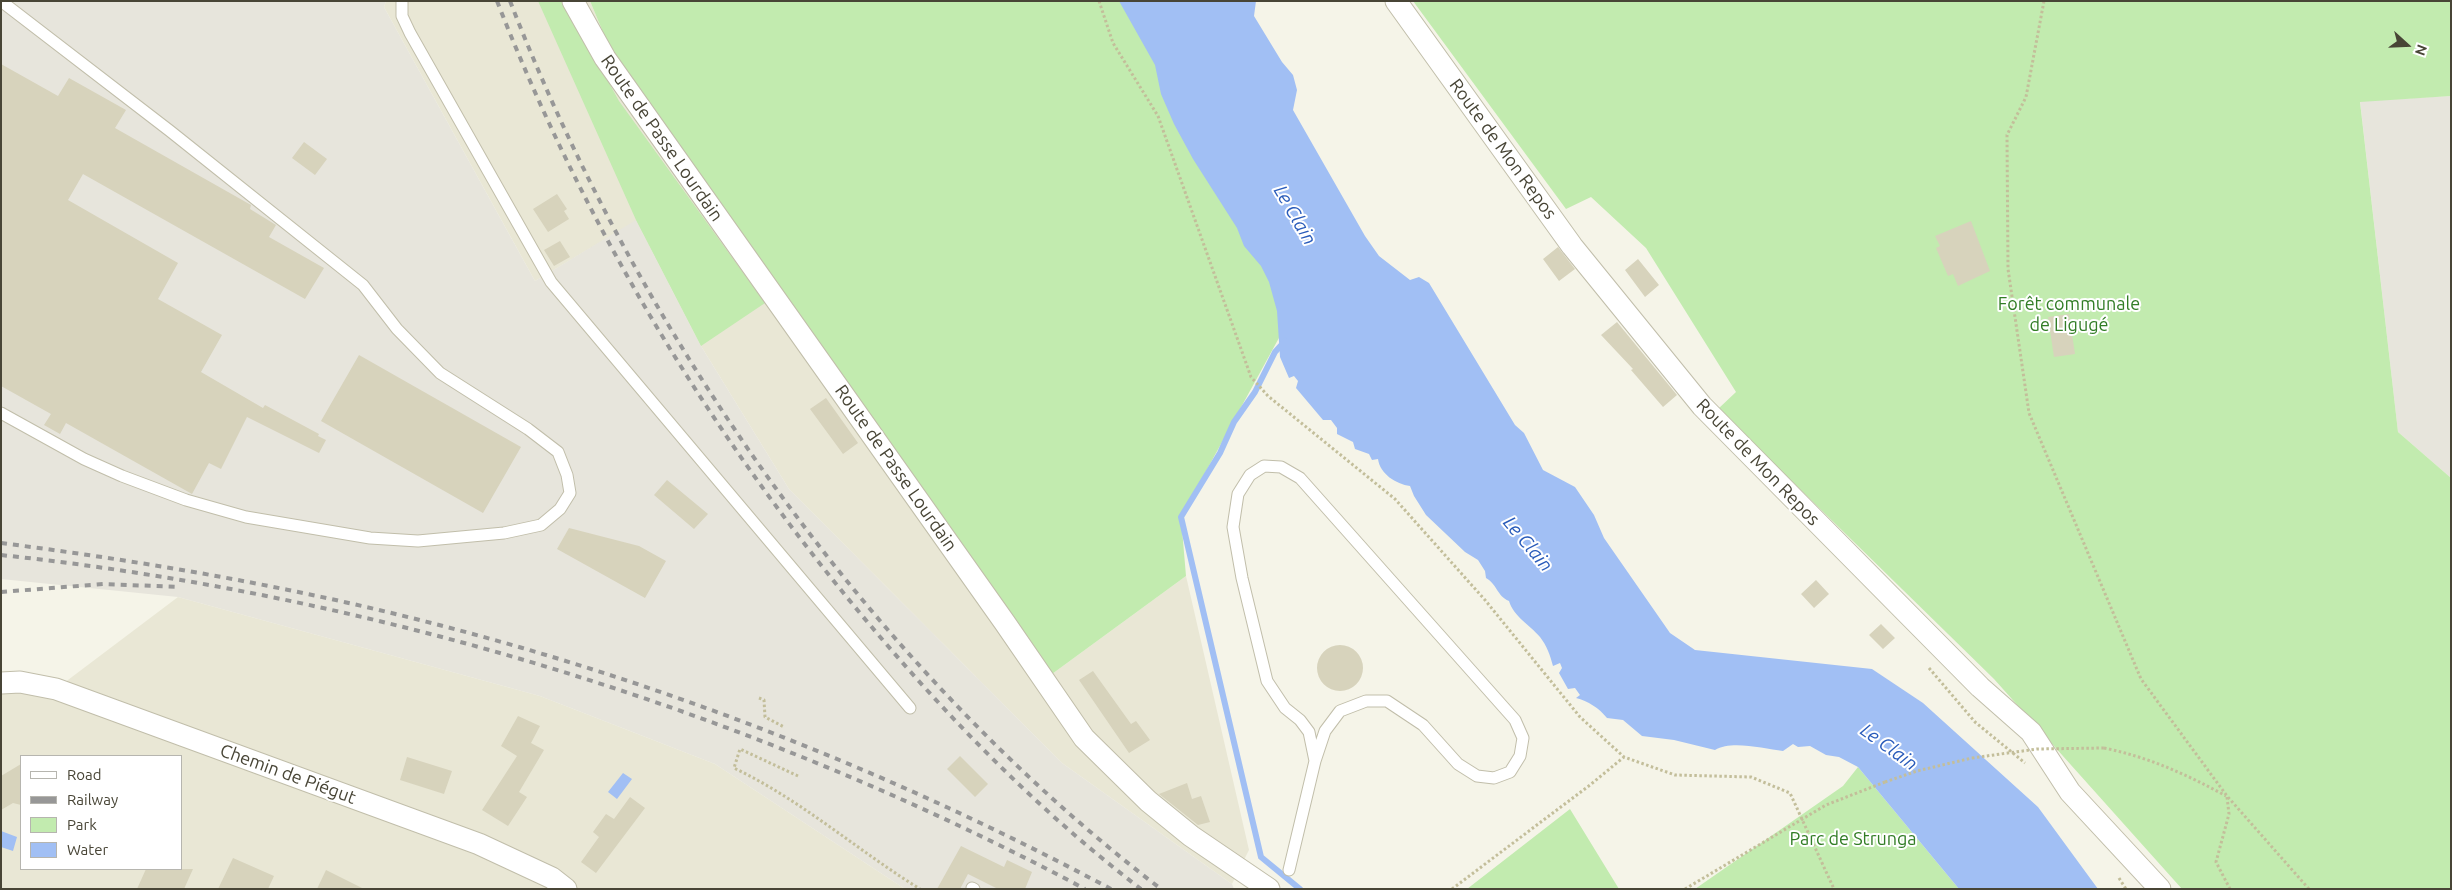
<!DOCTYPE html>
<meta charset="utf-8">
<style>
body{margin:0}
#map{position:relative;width:2452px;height:890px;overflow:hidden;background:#f5f4e8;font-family:Ubuntu,sans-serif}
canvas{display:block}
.frame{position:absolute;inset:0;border:2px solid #484536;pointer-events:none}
.legend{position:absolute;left:20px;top:755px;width:162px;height:115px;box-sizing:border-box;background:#fff;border:1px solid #b6b5af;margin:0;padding:6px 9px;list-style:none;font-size:15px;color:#484536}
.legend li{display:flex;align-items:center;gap:10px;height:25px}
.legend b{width:25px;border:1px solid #b6b5af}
.north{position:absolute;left:2382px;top:20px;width:50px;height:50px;-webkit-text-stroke:4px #fff;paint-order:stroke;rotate:110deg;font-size:14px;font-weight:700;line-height:20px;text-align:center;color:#484536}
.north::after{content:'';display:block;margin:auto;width:18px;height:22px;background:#484536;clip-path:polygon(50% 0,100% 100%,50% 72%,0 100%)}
</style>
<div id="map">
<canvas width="2452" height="890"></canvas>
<div class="frame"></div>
<ul class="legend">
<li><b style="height:6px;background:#fff"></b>Road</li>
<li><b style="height:6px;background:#979797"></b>Railway</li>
<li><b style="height:14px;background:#c2ebaf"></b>Park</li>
<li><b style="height:14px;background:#a1bff4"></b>Water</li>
</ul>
<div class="north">N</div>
</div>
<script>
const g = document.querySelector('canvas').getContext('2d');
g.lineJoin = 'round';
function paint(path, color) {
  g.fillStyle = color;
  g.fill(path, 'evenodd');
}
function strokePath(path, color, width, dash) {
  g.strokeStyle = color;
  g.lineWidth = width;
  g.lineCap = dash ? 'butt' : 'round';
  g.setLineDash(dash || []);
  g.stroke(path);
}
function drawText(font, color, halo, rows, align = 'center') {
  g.font = font + ' Ubuntu,sans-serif';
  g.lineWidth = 4;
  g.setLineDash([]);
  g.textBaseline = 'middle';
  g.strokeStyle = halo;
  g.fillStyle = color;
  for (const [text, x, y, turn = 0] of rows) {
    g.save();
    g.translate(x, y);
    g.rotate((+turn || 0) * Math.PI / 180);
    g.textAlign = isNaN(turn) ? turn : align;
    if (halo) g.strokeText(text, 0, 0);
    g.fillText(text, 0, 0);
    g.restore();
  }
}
paint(new Path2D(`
 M 386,1 L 590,1 L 610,49 L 1052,674 L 1186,576 L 1249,850 L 1232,884 L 1062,763 L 789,489 L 701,346 L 636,221 L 535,281 L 384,7 Z
 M 178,597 L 540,696 L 715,764 L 905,889 L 1,889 L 1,683 L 56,689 ZM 21,756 L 181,756 L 181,869 L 21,869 Z`), '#e9e7d5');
paint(new Path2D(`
 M 1,1 L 386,1 L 384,7 L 535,281 L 636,220 L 701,346 L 789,489 L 1062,763 L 1232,884 L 1234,889 L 905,889 L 715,764 L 540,696 L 178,597 L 1,579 Z
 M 2451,96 L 2451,478 L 2398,432 L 2360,101 Z`), '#e7e5dc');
paint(new Path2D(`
 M 538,1 L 564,1 L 619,101 L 765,303 L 701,346 L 636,220 Z
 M 590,1 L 1184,1 L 1312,283 L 1280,336 L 1181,517 L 1186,576 L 1052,674 L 610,49 Z
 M 1413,1 L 2451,1 L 2451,96 L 2360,102 L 2398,432 L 2451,478 L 2451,889 L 2182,889 L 1994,679 L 1718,409 L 1736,392 L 1646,248 L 1591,197 L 1566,209 Z
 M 1858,767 L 1959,889 L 1695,889 L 1843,786 Z
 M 1570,809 L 1619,889 L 1467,889 Z`), '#c2ebaf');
paint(new Path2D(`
 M 1119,1 L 1256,1 L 1254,16 L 1282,62 L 1293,75 L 1297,90 L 1293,110 L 1365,236 L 1379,256 L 1410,280 L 1419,277 L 1429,283 L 1515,425 L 1524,433 L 1543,470 L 1575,487 L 1594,515 L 1604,538 L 1670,633 L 1695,650 L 1872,669 L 1923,703 L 2038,807 L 2098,889 L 1959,889 L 1858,767 L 1839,757 L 1826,755 L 1810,746 L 1798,747 L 1793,744 L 1783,751 C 1764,749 1732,740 1715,750 L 1674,740 L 1642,736 L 1623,720 L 1607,718 C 1599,708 1588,701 1576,698 L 1580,695 L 1575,688 L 1568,689 L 1559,673 L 1562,668 L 1560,663 L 1553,666 C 1550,655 1547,646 1540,637 C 1530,625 1514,617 1509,601 C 1497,596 1497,584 1486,578 L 1485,571 L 1478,560 L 1465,552 L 1426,515 L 1414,496 L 1410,486 C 1396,484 1380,474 1378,459 L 1372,460 L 1369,454 L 1355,449 L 1353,442 L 1337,434 L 1337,428 L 1331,420 L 1323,420 L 1296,388 L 1298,381 L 1294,376 L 1289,378 L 1280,357 L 1277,311 L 1269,282 L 1261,266 L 1244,246 L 1237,228 L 1193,159 L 1174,124 L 1161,94 L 1155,65 Z
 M 623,773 L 632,779 L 617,799 L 608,792 Z
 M 1,831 L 17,837 L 13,851 L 1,847 Z`), '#a1bff4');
strokePath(new Path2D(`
 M 1285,341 L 1275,352 L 1255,392 L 1234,422 L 1220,453 L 1181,517 L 1261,857 L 1300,889`), '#a1bff4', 6);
paint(new Path2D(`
 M 1,64 L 58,96 L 69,78 L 126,110 L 115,128 L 251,205 L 250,209 L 276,225 L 269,237 L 324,268 L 305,299 L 83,174 L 68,200 L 178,263 L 158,299 L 222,335 L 201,372 L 263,408 L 265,405 L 319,434 L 318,436 L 326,440 L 319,453 L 247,417 L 221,469 L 209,463 L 192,494 L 66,423 L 60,434 L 44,425 L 51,414 L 1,386 Z
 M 304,142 L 327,159 L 315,175 L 292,158 Z
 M 557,194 L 567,209 L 564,211 L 569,219 L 548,232 L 533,209 Z
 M 1971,221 L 1990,271 L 1958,286 L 1953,274 L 1948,276 L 1936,248 L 1940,246 L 1935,236 Z
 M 560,241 L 570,257 L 554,266 L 544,250 Z
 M 1558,247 L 1575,269 L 1559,281 L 1543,259 Z
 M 1638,259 L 1659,285 L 1645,297 L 1625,270 Z
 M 2069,314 L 2075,354 L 2054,357 L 2048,317 Z
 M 1617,322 L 1677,395 L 1663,407 L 1631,370 L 1633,369 L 1601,335 Z
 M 359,355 L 521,447 L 483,513 L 321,421 Z
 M 826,398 L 858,443 L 843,454 L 810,409 Z
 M 667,480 L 708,514 L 694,529 L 654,495 Z
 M 569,528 L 639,546 L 666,561 L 645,598 L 557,549 Z
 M 1816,580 L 1829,594 L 1814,608 L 1801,594 Z
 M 1881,624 L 1895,638 L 1883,649 L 1869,635 Z
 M1317 668a23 23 0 1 1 46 0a23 23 0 1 1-46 0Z
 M 1093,671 L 1131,724 L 1136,721 L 1150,740 L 1129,753 L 1079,680 Z
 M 518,716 L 540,726 L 531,743 L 544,750 L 519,792 L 527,797 L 508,826 L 482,810 L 517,756 L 501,746 Z
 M 960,756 L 988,784 L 975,797 L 947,769 Z
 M 407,757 L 452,771 L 444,794 L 400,780 Z
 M 21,764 L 21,805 L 13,803 L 1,810 L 1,776 Z
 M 1187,783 L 1192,799 L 1201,796 L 1210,822 L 1198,825 L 1159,794 Z
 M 630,797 L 645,808 L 596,873 L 581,862 L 599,837 L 593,832 L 606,814 L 614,819 Z
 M 961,846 L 1004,867 L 1007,860 L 1032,872 L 1025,889 L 998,889 L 968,874 L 960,889 L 937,889 Z
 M 233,858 L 274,876 L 268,889 L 218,889 Z
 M 146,869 L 193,869 L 184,889 L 137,889 Z
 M 326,870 L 364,889 L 317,889 Z`), '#d7d3bc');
const service = new Path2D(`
 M 1,1 L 170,131 L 363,285 L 397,329 L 440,373 L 528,429 L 558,452 L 567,475 L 570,493 L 560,509 L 541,525 L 504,533 L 418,541 L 370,538 L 246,517 L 186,500 L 122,476 L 84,459 L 1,413
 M 402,1 L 402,16 L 410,33 L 551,282 L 910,708
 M 1289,870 L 1315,761 L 1325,731 L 1340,711 L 1366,701 L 1387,701 L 1423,725 L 1458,764 L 1477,776 L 1494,778 L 1510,772 L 1520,756 L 1523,738 L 1515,720 L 1300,478 L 1281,467 L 1264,466 L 1250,475 L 1238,494 L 1233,527 L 1242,578 L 1267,681 L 1285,708 L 1300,720 L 1309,732 L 1315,761
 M 972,888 L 974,889`);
const minor = new Path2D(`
 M 573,1 L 605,58 L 1005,623 L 1084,738 L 1148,801 L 1191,836 L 1269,889
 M 1396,1 L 1572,246 L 1702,406 L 1980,687 L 2031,732 L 2070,792 L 2160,889
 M 1,683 L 20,682 L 56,689 L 479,844 L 552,878 L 566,889`);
strokePath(service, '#c1beaa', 13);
strokePath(minor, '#c1beaa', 23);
strokePath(new Path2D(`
 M 1099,1 L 1113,43 L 1158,116 L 1251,377 L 1268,396 L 1395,499 L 1485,600 L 1580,717 L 1624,757 L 1675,775 L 1751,777 L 1790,793 L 1834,889
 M 2044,1 L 2026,97 L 2007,135 L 2008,269 L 2029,413 L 2141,679 L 2227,796 L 2309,889
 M 1929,668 L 1975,722 L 2025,763
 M 759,698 L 764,700 L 765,717 L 784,727
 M 2104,748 C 2148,757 2186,774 2226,796
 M 798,776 L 740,749 L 734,768 C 801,800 857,850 920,889
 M 1885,782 L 1917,771 L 1972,758
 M 2227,797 L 2229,814 L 2216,862 L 2230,889
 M 2119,878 L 2126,889
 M 1452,889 L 1590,785 L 1624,757`), '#c3be9a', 3, [2.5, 2.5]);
strokePath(service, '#fff', 11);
strokePath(minor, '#fff', 21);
strokePath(new Path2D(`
 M 497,1 C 586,229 712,438 870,625 C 951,721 1040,812 1141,889
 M 510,1 C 641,339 872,668 1161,889
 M 1,543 C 102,556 203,572 303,593 C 584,652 857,753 1111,889
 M 1,555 C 376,595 753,712 1085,889
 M 1,592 L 103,584 L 180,587`), '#979797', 4, [6, 6]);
strokePath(new Path2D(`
 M 1972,758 L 2037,749 L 2104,748
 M 1685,889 L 1826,805 L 1885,782`), '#c3be9a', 3, [2.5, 2.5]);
drawText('18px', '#484536', '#fff', [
 ["Route de Passe Lourdain",662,138,55],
 ["Route de Mon Repos",1503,149,54],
 ["Route de Mon Repos",1758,462,46],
 ["Route de Passe Lourdain",896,468,55],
 ["Chemin de Piégut",288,774,20]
]);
drawText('18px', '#327d26', '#fff', [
 ["Forêt communale",2069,304],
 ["de Ligugé",2069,325],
 ["Parc de Strunga",1853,839]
]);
drawText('italic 19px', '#295bba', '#fff', [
 ["Le Clain",1295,215,60],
 ["Le Clain",1528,544,50],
 ["Le Clain",1889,747,36]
]);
</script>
